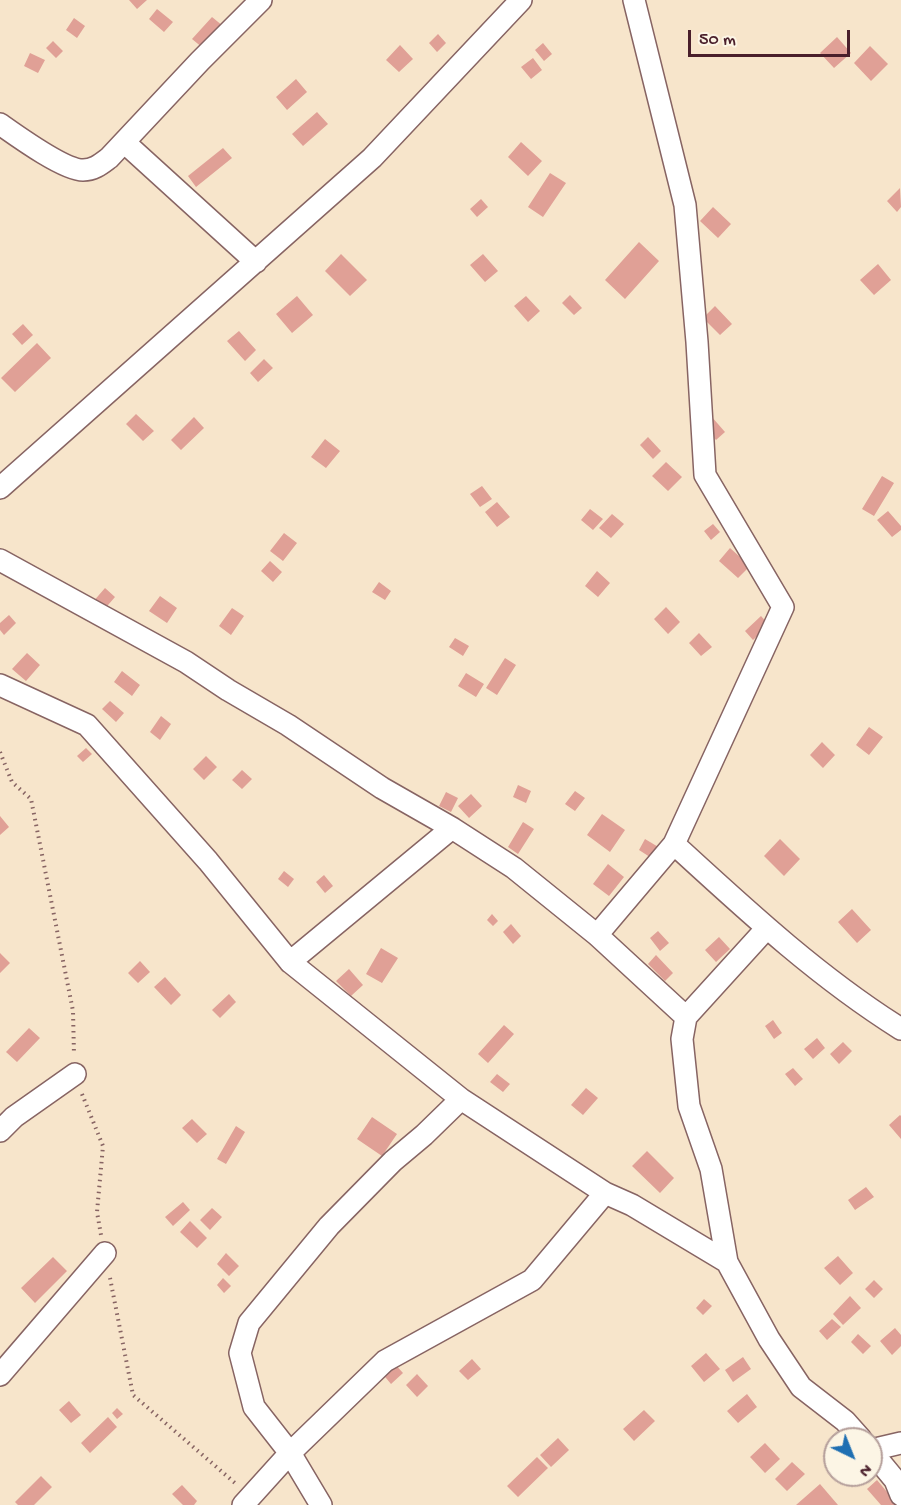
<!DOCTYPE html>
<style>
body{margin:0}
#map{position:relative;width:901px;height:1505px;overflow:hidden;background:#f7e5cb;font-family:"Gochi Hand",sans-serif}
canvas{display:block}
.north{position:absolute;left:823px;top:1427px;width:60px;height:60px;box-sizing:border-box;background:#fcf5e5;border:2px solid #b59f9b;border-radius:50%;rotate:137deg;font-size:16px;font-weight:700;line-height:24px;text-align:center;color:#4a1f2b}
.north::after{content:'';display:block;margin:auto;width:21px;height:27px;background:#1f6fb2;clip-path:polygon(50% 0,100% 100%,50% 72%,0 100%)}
.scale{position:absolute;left:688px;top:30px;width:162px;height:27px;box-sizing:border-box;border:3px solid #4a1f2b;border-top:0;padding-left:8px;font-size:18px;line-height:21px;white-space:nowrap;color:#4a1f2b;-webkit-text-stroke:4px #fcf5e5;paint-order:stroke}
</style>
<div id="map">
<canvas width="901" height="1505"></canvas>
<div class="north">N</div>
<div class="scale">50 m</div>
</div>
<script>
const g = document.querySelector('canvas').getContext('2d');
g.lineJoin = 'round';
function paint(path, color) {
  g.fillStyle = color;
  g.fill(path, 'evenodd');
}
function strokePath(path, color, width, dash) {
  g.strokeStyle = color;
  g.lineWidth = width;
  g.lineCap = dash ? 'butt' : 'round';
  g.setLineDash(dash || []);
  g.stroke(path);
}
paint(new Path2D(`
 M 129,0 L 147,0 L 137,9 Z
 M 157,9 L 173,22 L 164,32 L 149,19 Z
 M 212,17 L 223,26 L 203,48 L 192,39 Z
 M 74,18 L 85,26 L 77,38 L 66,30 Z
 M 438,34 L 446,43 L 437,52 L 429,43 Z
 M 837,37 L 851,53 L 834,68 L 820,53 Z
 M 53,41 L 63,51 L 56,58 L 46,48 Z
 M 543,43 L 552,54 L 544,61 L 535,50 Z
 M 400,45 L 413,59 L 399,72 L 386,60 Z
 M 870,46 L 888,64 L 871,81 L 854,63 Z
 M 30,53 L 45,60 L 38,73 L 24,66 Z
 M 533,58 L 542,70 L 531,79 L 521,67 Z
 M 296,79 L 307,92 L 287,110 L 276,97 Z
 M 317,112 L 328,124 L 303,146 L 292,134 Z
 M 521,142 L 542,161 L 528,176 L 508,157 Z
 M 223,148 L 232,158 L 196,187 L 188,176 Z
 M 550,173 L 566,183 L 543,217 L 528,207 Z
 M 900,188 L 901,207 L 897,212 L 887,201 Z
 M 481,199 L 488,207 L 477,217 L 470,209 Z
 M 713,207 L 731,224 L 718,238 L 700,221 Z
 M 639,242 L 659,261 L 625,299 L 605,280 Z
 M 341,254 L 367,280 L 350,296 L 325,271 Z
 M 483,254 L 498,271 L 485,282 L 470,265 Z
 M 878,264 L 891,280 L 874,295 L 860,280 Z
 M 570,295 L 582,308 L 574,315 L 562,303 Z
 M 297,296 L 313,315 L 292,333 L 276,314 Z
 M 526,296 L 540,311 L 528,322 L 514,306 Z
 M 715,306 L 732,324 L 720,335 L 703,318 Z
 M 23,324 L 33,335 L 22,345 L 12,334 Z
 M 239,331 L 256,350 L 245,361 L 227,341 Z
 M 37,343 L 51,358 L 15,392 L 1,378 Z
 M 264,359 L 273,368 L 258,382 L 250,373 Z
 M 136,414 L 154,431 L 143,441 L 126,424 Z
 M 711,416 L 725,432 L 716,440 L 702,424 Z
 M 194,417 L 204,428 L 181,450 L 171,440 Z
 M 648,437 L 661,451 L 653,459 L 640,445 Z
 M 325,439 L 340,451 L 326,468 L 311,457 Z
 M 666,462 L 682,477 L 668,491 L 652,476 Z
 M 882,476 L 894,483 L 874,516 L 862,509 Z
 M 482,486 L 492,499 L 480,507 L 470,494 Z
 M 497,502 L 510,517 L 497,527 L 485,512 Z
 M 590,509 L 603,519 L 593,530 L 581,520 Z
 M 888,511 L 901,526 L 901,530 L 892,537 L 877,520 Z
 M 612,514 L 624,524 L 611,538 L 599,528 Z
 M 713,524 L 720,532 L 711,540 L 704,531 Z
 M 284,533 L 297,543 L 283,561 L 270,551 Z
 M 730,548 L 750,566 L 738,578 L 719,561 Z
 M 270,561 L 282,572 L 273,582 L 261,571 Z
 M 597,571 L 610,583 L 598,597 L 585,586 Z
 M 379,582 L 391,591 L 385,600 L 372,592 Z
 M 105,588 L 115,597 L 102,612 L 92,603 Z
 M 160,596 L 177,608 L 167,623 L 149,611 Z
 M 666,607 L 680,622 L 668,634 L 654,619 Z
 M 232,608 L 244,616 L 231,635 L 219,626 Z
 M 9,615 L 16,623 L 4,635 L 0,630 L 0,623 Z
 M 761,616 L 769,625 L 753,640 L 745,631 Z
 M 699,633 L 712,647 L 701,656 L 689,643 Z
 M 455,638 L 469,646 L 463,656 L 449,647 Z
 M 27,653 L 40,665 L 26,681 L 12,669 Z
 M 505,658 L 516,665 L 497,695 L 486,688 Z
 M 122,671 L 140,685 L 132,696 L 114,682 Z
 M 466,673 L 484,684 L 476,697 L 458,686 Z
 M 110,701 L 124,713 L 116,722 L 102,709 Z
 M 161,716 L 171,724 L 160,740 L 150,732 Z
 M 869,727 L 883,737 L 869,755 L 856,745 Z
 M 822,742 L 835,755 L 823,768 L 810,755 Z
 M 86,748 L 92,754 L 83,762 L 77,756 Z
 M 206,756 L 217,767 L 204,780 L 193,769 Z
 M 242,770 L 252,779 L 242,789 L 232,780 Z
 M 518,785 L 531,791 L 526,803 L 513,797 Z
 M 575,791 L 585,798 L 575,811 L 565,804 Z
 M 446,792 L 458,798 L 451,812 L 439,806 Z
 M 471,794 L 482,806 L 469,818 L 458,806 Z
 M 602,814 L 625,830 L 610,852 L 587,835 Z
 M 0,816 L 9,827 L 0,835 Z
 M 523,822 L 534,829 L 518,854 L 508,847 Z
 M 645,839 L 660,848 L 653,859 L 639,850 Z
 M 780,839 L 800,859 L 784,876 L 764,856 Z
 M 608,864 L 624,877 L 609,896 L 593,884 Z
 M 284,871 L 294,879 L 288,887 L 278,879 Z
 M 324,875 L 333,886 L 325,893 L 316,882 Z
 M 852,909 L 871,930 L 857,943 L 838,922 Z
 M 492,914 L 498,921 L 493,926 L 487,920 Z
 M 511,924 L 521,936 L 513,944 L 503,932 Z
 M 658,931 L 669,943 L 660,951 L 650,938 Z
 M 719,937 L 730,949 L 716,962 L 705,950 Z
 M 381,948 L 398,958 L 382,983 L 366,974 Z
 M 0,953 L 10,963 L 0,973 Z
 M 656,955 L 673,973 L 665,981 L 648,964 Z
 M 140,961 L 150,972 L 138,983 L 128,973 Z
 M 349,969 L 363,985 L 351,996 L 336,981 Z
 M 165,977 L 181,995 L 171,1005 L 154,987 Z
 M 229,994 L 236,1002 L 220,1018 L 212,1010 Z
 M 773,1020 L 782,1033 L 774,1039 L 765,1026 Z
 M 504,1025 L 514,1034 L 488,1063 L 478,1054 Z
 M 29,1028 L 40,1038 L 17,1062 L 6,1052 Z
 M 817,1038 L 825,1048 L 813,1059 L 804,1049 Z
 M 843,1042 L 852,1051 L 839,1064 L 830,1054 Z
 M 793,1068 L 803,1079 L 795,1086 L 785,1074 Z
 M 497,1074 L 510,1084 L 503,1092 L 490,1082 Z
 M 586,1088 L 598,1098 L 583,1115 L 571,1105 Z
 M 900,1115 L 901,1116 L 901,1139 L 889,1125 Z
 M 372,1117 L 397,1134 L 382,1156 L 357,1139 Z
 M 192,1119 L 207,1134 L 197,1143 L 182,1128 Z
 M 236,1126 L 245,1132 L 226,1164 L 217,1159 Z
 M 647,1151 L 674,1178 L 660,1193 L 632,1166 Z
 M 866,1187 L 874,1197 L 855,1210 L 848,1200 Z
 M 183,1202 L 190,1210 L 173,1226 L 165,1217 Z
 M 212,1208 L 222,1217 L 210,1230 L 200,1220 Z
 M 190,1221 L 207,1238 L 197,1248 L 180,1232 Z
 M 226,1253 L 239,1266 L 229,1276 L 217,1264 Z
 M 838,1256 L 853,1273 L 840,1285 L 824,1268 Z
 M 53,1257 L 67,1271 L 35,1303 L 21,1288 Z
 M 223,1278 L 231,1286 L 224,1293 L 217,1285 Z
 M 874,1280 L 883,1289 L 874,1298 L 865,1289 Z
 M 850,1296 L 861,1308 L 843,1325 L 833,1314 Z
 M 704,1299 L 712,1306 L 703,1315 L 696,1308 Z
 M 832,1319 L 841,1327 L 827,1340 L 819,1331 Z
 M 895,1328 L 901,1335 L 901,1346 L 892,1355 L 880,1341 Z
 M 858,1334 L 871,1346 L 863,1354 L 851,1342 Z
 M 706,1353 L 720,1369 L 704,1382 L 691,1366 Z
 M 743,1357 L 751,1369 L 733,1382 L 725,1370 Z
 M 472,1359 L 481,1369 L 468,1380 L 459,1371 Z
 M 393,1362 L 403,1373 L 391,1384 L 381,1372 Z
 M 417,1374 L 428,1386 L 417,1397 L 406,1385 Z
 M 747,1394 L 757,1407 L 738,1423 L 727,1411 Z
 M 69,1401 L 81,1415 L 71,1423 L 59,1410 Z
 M 117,1408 L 123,1414 L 117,1419 L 112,1413 Z
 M 644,1410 L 655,1421 L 634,1441 L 623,1429 Z
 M 108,1417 L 117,1427 L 90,1453 L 81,1443 Z
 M 558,1438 L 569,1450 L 551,1467 L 540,1455 Z
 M 765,1443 L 780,1459 L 765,1473 L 750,1457 Z
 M 537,1457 L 548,1468 L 518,1497 L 507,1486 Z
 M 792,1462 L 805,1474 L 787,1491 L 775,1479 Z
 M 41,1476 L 52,1487 L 34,1505 L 18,1505 L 15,1502 Z
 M 877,1480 L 898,1505 L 881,1505 L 867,1489 Z
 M 820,1484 L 838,1505 L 796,1505 Z
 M 182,1485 L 197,1501 L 194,1505 L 183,1505 L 172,1494 Z`), '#e0a096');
const minor = new Path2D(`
 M 0,124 C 17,136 64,170 83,170 C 94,170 101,164 109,158 L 200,61 L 261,0
 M 124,142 L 256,262
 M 0,488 L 372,158 L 521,0
 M 0,560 L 186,662 L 228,690 L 288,725 L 382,788 L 452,828 L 514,868 L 597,935 L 686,1017
 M 0,685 L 87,725 L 208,861 L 290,962 L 461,1099 L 424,1135 L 393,1161 L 329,1226 L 249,1323 L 240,1353 L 254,1407 L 290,1453 L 321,1505
 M 674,844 C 746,910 818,977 901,1029
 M 766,929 L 686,1017 L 682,1039 L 689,1106 L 711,1169 L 727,1262 L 769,1339 L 801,1387 L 845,1421 L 861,1439
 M 597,935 L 674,844 L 783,607 L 705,475 L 697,342 L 685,205 L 634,0
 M 290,962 L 452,828
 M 461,1099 L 605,1193 L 632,1205 L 727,1262
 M 0,1131 L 14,1117 L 75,1074
 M 0,1375 L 105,1253
 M 871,1450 L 901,1443
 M 871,1451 L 895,1480 L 901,1495
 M 243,1505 L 290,1453 L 385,1361 L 532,1280 L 605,1193`);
strokePath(minor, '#876463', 24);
strokePath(new Path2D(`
 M 0,752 L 12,782 L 31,799 L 73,1011 L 74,1055
 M 82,1094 L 103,1146 L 97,1212 L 101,1235
 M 110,1278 L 133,1395 L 235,1483`), '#876463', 4, [1.5, 4.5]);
strokePath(minor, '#fff', 21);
</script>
